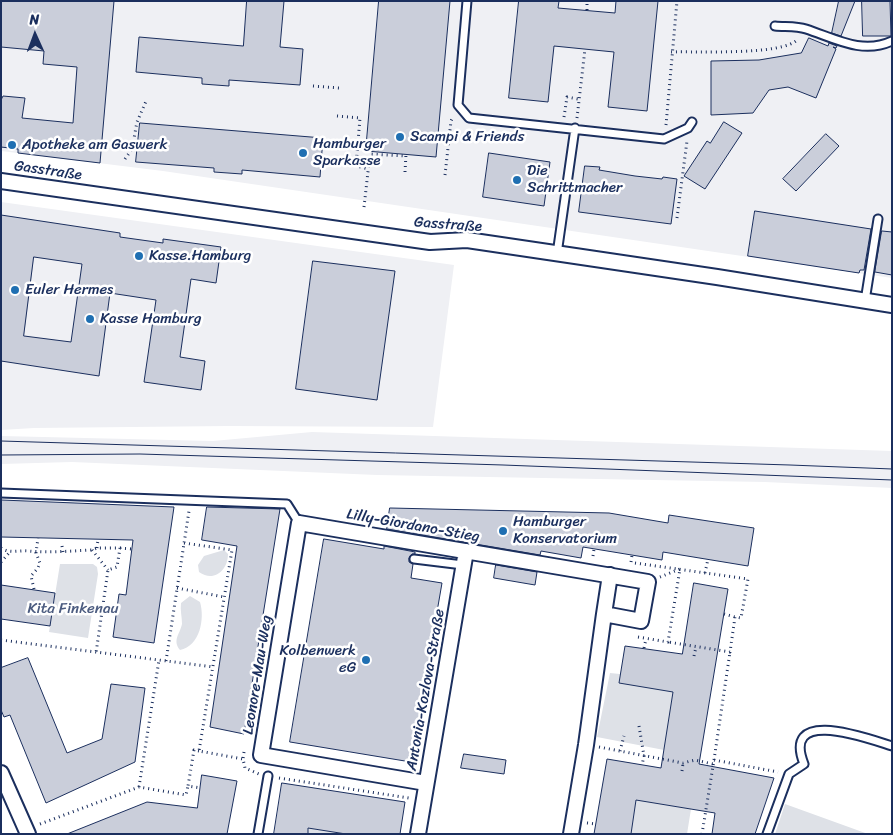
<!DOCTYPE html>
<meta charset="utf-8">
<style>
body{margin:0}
#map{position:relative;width:893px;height:835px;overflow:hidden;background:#fff;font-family:Sriracha,sans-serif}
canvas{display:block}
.frame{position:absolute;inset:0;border:2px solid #1b2f5e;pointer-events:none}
.north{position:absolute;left:10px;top:10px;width:50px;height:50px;-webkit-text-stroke:4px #fff;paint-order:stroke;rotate:358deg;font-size:14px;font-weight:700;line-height:20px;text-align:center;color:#1b2f5e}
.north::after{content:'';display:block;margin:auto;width:18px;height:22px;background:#1b2f5e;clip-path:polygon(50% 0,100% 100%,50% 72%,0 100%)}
</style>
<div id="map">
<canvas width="893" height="835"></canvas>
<div class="frame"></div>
<div class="north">N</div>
</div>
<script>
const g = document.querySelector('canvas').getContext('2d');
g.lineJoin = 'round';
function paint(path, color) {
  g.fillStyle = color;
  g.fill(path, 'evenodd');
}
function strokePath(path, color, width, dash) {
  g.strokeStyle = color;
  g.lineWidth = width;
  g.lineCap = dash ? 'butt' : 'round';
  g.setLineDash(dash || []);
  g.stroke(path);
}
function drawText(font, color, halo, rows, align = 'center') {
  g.font = font + ' Sriracha,sans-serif';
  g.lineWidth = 5;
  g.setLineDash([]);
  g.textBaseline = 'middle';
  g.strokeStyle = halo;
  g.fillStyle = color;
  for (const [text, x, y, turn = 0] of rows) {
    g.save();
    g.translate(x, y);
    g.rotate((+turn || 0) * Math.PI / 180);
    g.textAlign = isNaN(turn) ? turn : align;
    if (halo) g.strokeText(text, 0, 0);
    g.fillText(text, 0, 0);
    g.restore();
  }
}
paint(new Path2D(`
 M 1,1 L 892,1 L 892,278 L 163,171 L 1,151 Z
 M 1,202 L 454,265 L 433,427 L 229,426 L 34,428 L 1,430 Z
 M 312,432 L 892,451 L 892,488 L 765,482 L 377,475 L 72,462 L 1,464 L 1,436 L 213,441 Z`), '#eff0f4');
paint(new Path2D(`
 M 224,550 L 228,554 C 228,570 214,583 199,572 L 198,565 L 204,556 Z
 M 60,564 L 93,564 L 97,567 L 98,574 L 88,638 L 49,632 Z
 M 190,596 L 200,602 C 205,619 200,646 180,650 C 172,640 180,634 182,624 C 182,617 180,610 181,603 Z
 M 610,673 L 620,674 L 619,683 L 673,692 L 664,750 L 597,737 Z
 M 636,800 L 691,809 L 687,834 L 631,834 Z
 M 785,804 L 868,834 L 775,834 Z
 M 309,822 L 314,823 L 314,829 L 346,834 L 308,834 Z`), '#dee1e7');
const building = new Path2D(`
 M 1,1 L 114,1 L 100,163 L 18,153 L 18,149 L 1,147 L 1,100 L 3,96 L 25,98 L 22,118 L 73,123 L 77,67 L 43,64 L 44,51 L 1,47 Z
 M 247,1 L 284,1 L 280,47 L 303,49 L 300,85 L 229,80 L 229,86 L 202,84 L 202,78 L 136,72 L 139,37 L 243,46 Z
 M 379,1 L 450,1 L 436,157 L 366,151 Z
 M 519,1 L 559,1 L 558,8 L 615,13 L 616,1 L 658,1 L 647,111 L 608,107 L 614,52 L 554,46 L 548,102 L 509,98 Z
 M 839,1 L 855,1 L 841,36 L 832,33 Z
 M 862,1 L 890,1 L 891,36 L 863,36 Z
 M 809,38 L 828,46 L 829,43 L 837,46 L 836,48 L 833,47 L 836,49 L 816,98 L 788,87 L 769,90 L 753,113 L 711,115 L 711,61 L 759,60 L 801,53 Z
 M 724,122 L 742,133 L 705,189 L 684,176 L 707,141 L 710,143 Z
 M 140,123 L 323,138 L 320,177 L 242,170 L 242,174 L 214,172 L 214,168 L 136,162 Z
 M 826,134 L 839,146 L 796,191 L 783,179 Z
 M 489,153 L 550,162 L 544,206 L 483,197 Z
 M 585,166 L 600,167 L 599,170 L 635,176 L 662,179 L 663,177 L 677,179 L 671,224 L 579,212 Z
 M 755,211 L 871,229 L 864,270 L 860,270 L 859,273 L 748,256 Z
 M 1,215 L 120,233 L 120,237 L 163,243 L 163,239 L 221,247 L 216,283 L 191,279 L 180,357 L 205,361 L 201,390 L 144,382 L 156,300 L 110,293 L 99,376 L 1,361 ZM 34,257 L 82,264 L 71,342 L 24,336 Z
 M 882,231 L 892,232 L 892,275 L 875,272 Z
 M 313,261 L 395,271 L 377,400 L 296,389 Z
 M 1,500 L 174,507 L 154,643 L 113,637 L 119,594 L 126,595 L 133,540 L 1,537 Z
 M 207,507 L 280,509 L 244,734 L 210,727 L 237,546 L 202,540 Z
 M 390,508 L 609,513 L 668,523 L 669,515 L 754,528 L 748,566 L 663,552 L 662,560 L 583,547 L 581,558 L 541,551 L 540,555 L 387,529 Z
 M 324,539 L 384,549 L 384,546 L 415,552 L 415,554 L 412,554 L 409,558 L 409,562 L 413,564 L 411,578 L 442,583 L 411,762 L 290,742 Z
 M 496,565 L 537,572 L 535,585 L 494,578 Z
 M 694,583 L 728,589 L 699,764 L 774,778 L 755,834 L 712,834 L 715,813 L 636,800 L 631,834 L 594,834 L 607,759 L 661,768 L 673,692 L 619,683 L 625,646 L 682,654 Z
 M 1,585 L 55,593 L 50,626 L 1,619 Z
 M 28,658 L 67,753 L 102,739 L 111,684 L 145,688 L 135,762 L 46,803 L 10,715 L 4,717 L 1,710 L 1,668 Z
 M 464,754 L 506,760 L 504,774 L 461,768 Z
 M 202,775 L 237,781 L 227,834 L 67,834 L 147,802 L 197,808 Z
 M 282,783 L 405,802 L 400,834 L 346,834 L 308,828 L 308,834 L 274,834 Z`);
paint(building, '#caceda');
strokePath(building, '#1b2f5e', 1);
const lane = new Path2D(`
 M 467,1 L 458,105 L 469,118 L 664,139 L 688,128 L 692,122
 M 775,26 C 784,27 797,26 806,29 C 834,38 862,55 892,41
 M 557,254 L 575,128
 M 865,301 L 878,219
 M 1,493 L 287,504 L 299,523
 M 414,559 L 463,565
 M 258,834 L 268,776
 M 767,834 L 789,774 L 804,764 C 781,706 869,739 892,746`);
const street = new Path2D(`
 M 1,181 L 430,242 L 467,240 L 717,277 L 892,305
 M 1,773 L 28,834
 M 426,783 L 261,755 L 299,523 C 415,543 532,562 648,582 L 641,621 L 604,614 L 610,575
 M 418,834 L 466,551
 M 571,834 L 586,745 L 604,614`);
strokePath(lane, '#1b2f5e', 11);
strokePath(street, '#1b2f5e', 18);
strokePath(new Path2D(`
 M 587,10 L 587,1
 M 671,52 C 696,51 784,56 798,39
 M 313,86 L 339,88
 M 337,116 L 360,118 L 356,166 L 369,169
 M 564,117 L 567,97 L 578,99
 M 577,118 L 585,49
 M 666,125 L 677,1
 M 125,159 L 132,149 L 137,122 L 147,99
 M 405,172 L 406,154
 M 445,175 L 451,121 L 453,117
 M 364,207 L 370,154 L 406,156
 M 677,218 L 687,141
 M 184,543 L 232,550 L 199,751 L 243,759
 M 62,546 L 63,552
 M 1,548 C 10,554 18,550 28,551 C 49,553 70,551 92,550 L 97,548 L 120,548 L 117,567 L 108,570 L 96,653
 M 97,548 L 98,539
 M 120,548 L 132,549
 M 92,550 L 108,570
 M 593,556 L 594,549
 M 1,562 L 10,552
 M 631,562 L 632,555
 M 635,563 L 748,579 L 741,618 L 735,617 L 730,652 L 668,642
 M 705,573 L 708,559
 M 177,588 L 224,597
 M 34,589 L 31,576 L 38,568 L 40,563 L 36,553 L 38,538
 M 724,614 L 735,617
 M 638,637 L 668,642 L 680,569 L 660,577
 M 1,640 L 214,667
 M 644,648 L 646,639
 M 694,656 L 696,647
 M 166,661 L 189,511
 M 639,726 L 644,756 L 642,765
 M 599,747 L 683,763 L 695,760 L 713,764
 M 199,751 L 194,750 L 188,786 L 201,788
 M 620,751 L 624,736
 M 244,752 L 243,759 L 245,768 L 259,774
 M 714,760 L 730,652
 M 682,771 L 683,763
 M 279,778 L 409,798
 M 139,787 L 159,660
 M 587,823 L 596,824
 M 40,824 L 139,787 L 186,795 L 188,786
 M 702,834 L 714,760 L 778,772`), '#1b2f5e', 3, [1, 4]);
strokePath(lane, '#fff', 7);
strokePath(street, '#fff', 14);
strokePath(new Path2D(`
 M 1,441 L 790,465 L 892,469
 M 1,455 L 140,454 L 503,465 L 892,480`), '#1b2f5e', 1);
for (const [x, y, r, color] of [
 [400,137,5,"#1f6fb2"],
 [12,145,5,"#1f6fb2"],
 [303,153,5,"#1f6fb2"],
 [517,180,5,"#1f6fb2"],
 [139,256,5,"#1f6fb2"],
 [15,290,5,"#1f6fb2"],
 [90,319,5,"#1f6fb2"],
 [503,531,5,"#1f6fb2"],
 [366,660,5,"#1f6fb2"]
]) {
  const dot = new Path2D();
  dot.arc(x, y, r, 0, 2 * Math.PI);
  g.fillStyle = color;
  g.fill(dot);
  strokePath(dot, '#fff', 2);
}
drawText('15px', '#1b2f5e', '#fff', [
 ["Scampi & Friends",410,137],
 ["Hamburger",313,144],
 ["Sparkasse",313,161],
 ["Apotheke am Gaswerk",22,145],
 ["Die",527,171],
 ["Schrittmacher",527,188],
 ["Kasse.Hamburg",149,256],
 ["Euler Hermes",25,290],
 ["Kasse Hamburg",100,319],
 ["Hamburger",513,522],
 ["Konservatorium",513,539],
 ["Kolbenwerk",356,651,"right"],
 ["eG",356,668,"right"]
], 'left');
drawText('15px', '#1b2f5e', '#fff', [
 ["Gasstraße",48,171,8],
 ["Gasstraße",448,225,4],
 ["Lilly-Giordano-Stieg",413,526,10],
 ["Leonore-Mau-Weg",258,675,-81],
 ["Antonia-Kozlova-Straße",426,690,-80]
]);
drawText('15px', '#4c5c80', '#fff', [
 ["Kita Finkenau",73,609]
]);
</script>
